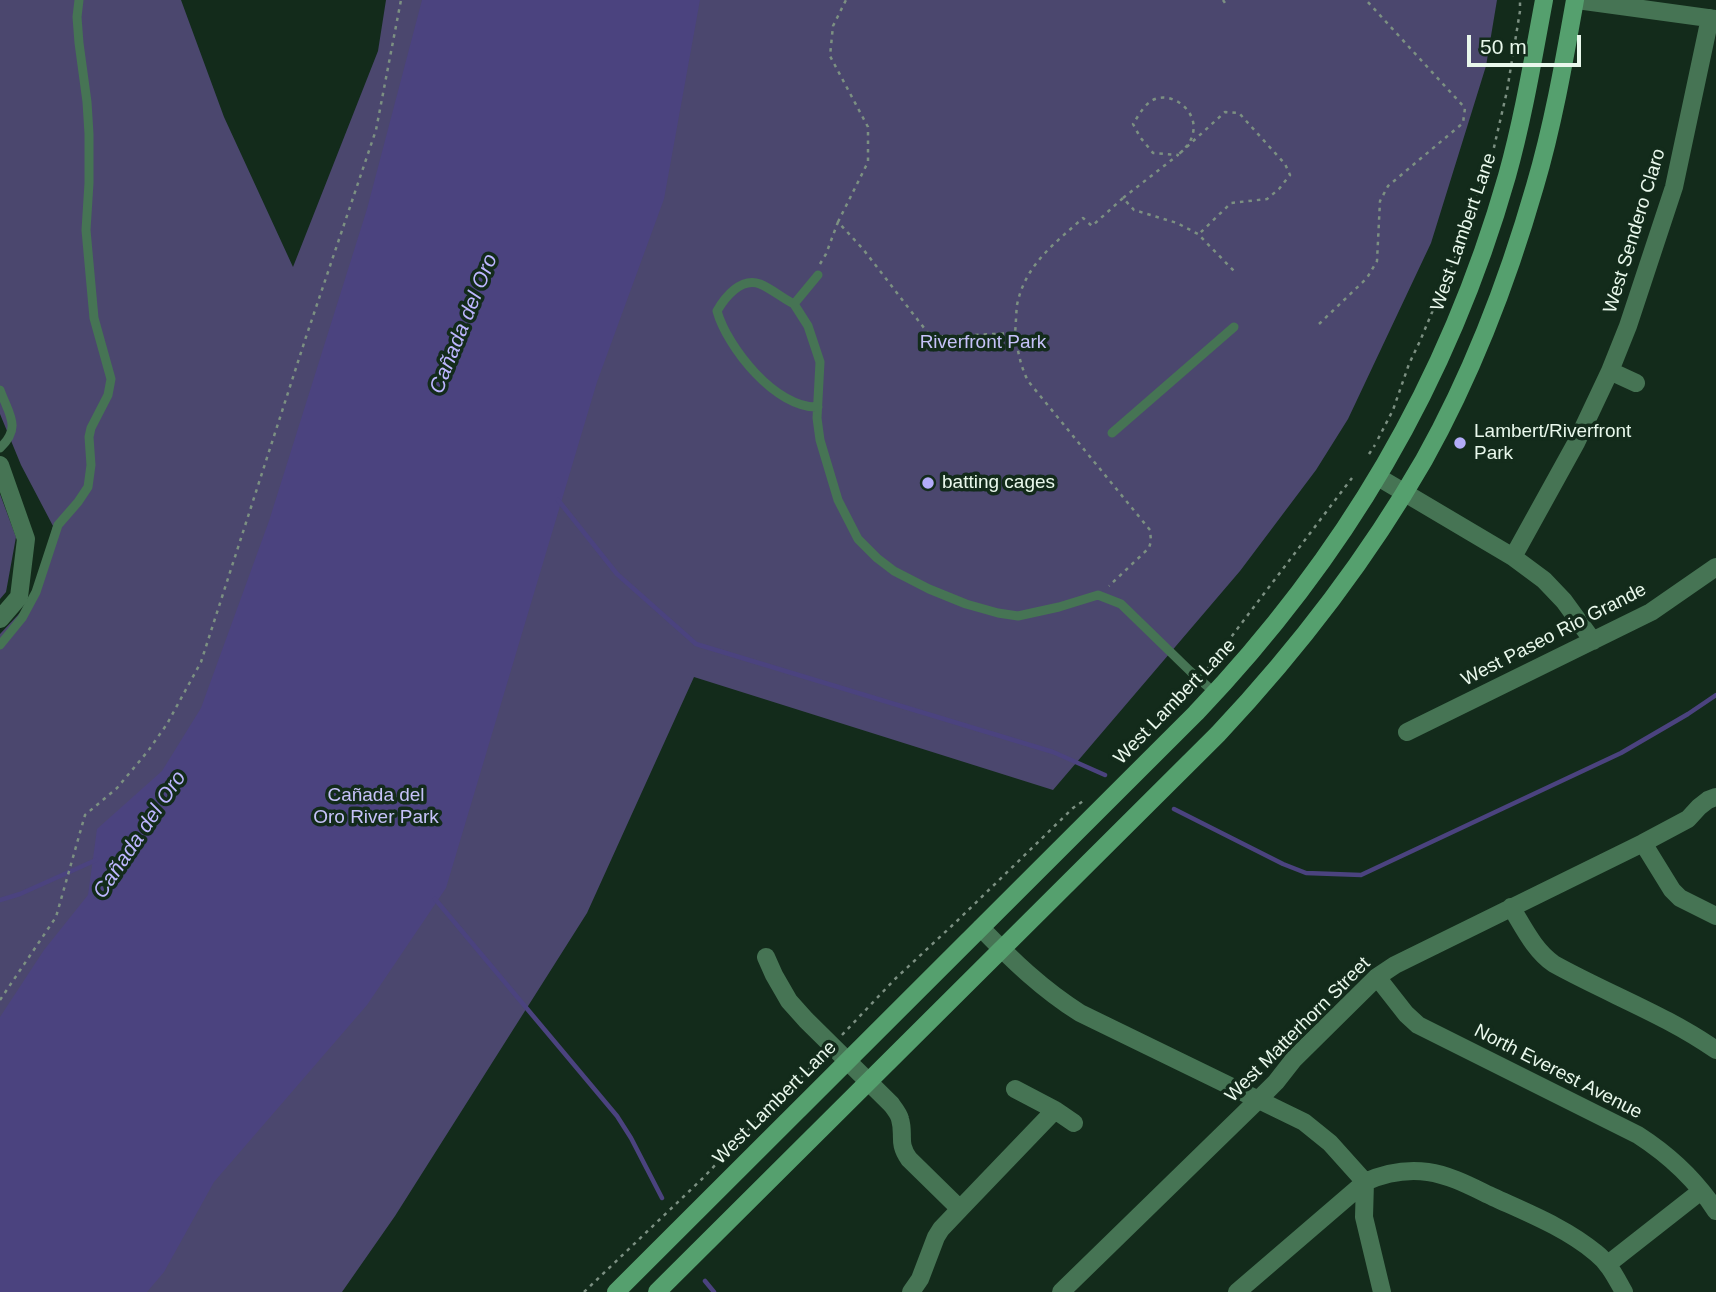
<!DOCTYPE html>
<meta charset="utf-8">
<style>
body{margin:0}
#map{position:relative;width:1716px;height:1292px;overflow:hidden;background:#132b1b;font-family:Helvetica,sans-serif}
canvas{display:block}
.scale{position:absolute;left:1467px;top:35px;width:114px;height:32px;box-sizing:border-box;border:4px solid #e9f8ec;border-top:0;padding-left:9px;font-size:21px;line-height:24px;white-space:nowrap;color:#e9f8ec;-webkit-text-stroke:5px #132b1b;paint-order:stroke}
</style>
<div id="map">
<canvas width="1716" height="1292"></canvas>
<div class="scale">50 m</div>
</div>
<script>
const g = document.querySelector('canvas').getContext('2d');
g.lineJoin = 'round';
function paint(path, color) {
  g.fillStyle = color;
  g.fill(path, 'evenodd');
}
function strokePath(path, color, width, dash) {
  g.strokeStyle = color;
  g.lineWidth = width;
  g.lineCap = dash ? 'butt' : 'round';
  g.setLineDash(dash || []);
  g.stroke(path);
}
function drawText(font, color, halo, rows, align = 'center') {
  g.font = font + ' Helvetica,sans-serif';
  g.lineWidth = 7;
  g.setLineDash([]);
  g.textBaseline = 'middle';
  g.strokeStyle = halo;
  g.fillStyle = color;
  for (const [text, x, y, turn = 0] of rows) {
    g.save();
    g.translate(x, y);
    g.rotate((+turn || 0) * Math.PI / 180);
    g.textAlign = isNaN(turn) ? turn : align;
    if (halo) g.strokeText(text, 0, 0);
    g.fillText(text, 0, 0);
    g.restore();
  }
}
paint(new Path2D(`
 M 0,0 L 181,0 L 224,117 L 293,267 L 378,51 L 386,0 L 1497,0 L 1486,66 L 1431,243 L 1348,419 L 1316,470 L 1240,571 L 1053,790 L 694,677 L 587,913 L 395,1216 L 342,1292 L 0,1292 L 0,634 L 35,597 L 53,526 L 21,465 L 0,414 Z
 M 0,494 L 16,537 L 6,592 L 0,599 Z`), '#4b476e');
paint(new Path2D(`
 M 422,0 L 700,0 L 664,199 L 597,382 L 446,888 L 367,1005 L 214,1182 L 164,1272 L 147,1292 L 0,1292 L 0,1017 L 44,950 L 88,895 L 97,829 L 162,771 L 201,708 L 269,521 L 367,209 Z`), '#4b437f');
strokePath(new Path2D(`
 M 558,500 L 617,574 L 696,644 L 1053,752 L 1105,775
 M 1174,809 L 1283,864 L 1306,873 L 1361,875 L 1621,753 L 1688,714 L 1716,695
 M 435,899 L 617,1116 L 631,1138 L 662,1198
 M 0,900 L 20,894 L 96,860
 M 705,1281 L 714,1292`), '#4b437f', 4.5);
strokePath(new Path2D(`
 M 1223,0 L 1225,3 L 1228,0
 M 1123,198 L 1178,155 L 1153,153 L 1140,137 L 1133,124 C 1139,115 1144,104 1155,99 C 1174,92 1198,112 1193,133 C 1191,143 1185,148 1178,155 L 1225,112 L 1239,113 L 1285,164 L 1290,175 L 1279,189 L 1267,199 L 1231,203 L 1199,234
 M 838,222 L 868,162 L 868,127 L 830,56 L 833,26 L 846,0
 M 820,264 L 826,254 L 838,222 L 863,249 L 931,337 L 1015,333 C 1016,324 1016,314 1017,305 C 1025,265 1054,244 1083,218 L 1092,226 L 1123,198 L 1134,210 L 1177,223 L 1198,234 L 1235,272
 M 1319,324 L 1367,278 L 1377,261 L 1380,201 L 1388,186 L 1463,123 L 1465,108 L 1366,0
 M 1015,334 C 1018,351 1020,365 1028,381 L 1150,530 L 1151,541 L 1149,548 L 1109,586
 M 1378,439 L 1393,410 L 1409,364 L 1420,341 L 1454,260 L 1462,244 L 1464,229 L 1469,213 L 1489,169 L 1507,91 L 1520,11 L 1520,0
 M 1369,454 L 1375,445
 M 1206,670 L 1352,478
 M 1132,752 L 1155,725 L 1191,687
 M 0,1000 L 56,917 L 85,815 L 117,788 L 148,751 L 167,724 L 201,662 L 306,337 L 376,130 L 401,0
 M 842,1035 L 895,979 L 957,921 L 1073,808 L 1086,799
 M 584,1292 L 704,1177 L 762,1115 L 786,1094 L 820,1057`), '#7c9082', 2.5, [3.5, 5]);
strokePath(new Path2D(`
 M 818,275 L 794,304 L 808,326 L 820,362 L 817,418 L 820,440 L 838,500 L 858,539 L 877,558 L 894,571 L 929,589 L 966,604 L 998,613 L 1018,616 L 1059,607 L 1098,595 L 1121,604 L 1190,671 L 1215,693
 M 794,304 C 782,298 772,289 760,284 C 741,277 725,297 717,311 C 727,347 776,409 818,407
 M 0,390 C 9,415 22,427 0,448
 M 1112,433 L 1234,327
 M 0,645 L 22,618 L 36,592 L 58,525 L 78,502 L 88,487 L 91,465 L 89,437 L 91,428 L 108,395 L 111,379 L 94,318 L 86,230 L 89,183 L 89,134 L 87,102 L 79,43 L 77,17 L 79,0`), '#467454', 9);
strokePath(new Path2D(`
 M 1577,0 L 1716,19
 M 1610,371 L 1636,383
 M 0,465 L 26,539 L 19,597 L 0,619
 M 1378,477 L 1513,557 L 1544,580 L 1564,601 L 1593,641
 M 1513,557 L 1576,443 L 1610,371 L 1628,326 L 1674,187 L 1710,18
 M 1407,732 L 1651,612 L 1716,567
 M 1643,843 L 1672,890 L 1680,898 L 1716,916
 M 1511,907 C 1524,928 1534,950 1554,964 C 1608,994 1666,1015 1716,1050
 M 981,928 C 1012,960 1042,989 1080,1013 L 1304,1122 L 1330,1143 L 1365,1182 C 1385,1173 1406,1169 1428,1172 C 1450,1175 1472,1187 1493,1197 C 1528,1213 1566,1228 1596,1253 C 1609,1263 1616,1278 1624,1292
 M 766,957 L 774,975 L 789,1001 L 806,1020 L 891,1104 C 894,1108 899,1114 900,1119 C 905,1136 897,1142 909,1159 L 960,1209 L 1055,1110 L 1074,1123
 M 1377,977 L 1406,1014 L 1418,1025 L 1638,1135 C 1669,1155 1696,1180 1716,1211
 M 1015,1089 L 1055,1110
 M 1365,1182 L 1364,1217 L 1382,1292
 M 1608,1264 L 1701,1191
 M 911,1292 L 920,1279 L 936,1237 L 941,1229 L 960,1209
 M 1061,1292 L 1258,1100 L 1276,1082 L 1294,1059 L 1377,977 L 1395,965 L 1643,843 L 1688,819 L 1699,807 L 1708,800 L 1716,797
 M 1237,1292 L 1365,1182`), '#467454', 18);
strokePath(new Path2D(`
 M 616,1292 L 1196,713 C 1344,558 1448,383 1507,176 C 1523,119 1533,59 1544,0
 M 657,1292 L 1218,734 C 1297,650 1367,559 1424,460 C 1472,374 1508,280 1535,186 C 1553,125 1564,62 1575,0`), '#55a06e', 18);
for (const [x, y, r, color] of [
 [1460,443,7,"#b3acf9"],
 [928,483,7,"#b3acf9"]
]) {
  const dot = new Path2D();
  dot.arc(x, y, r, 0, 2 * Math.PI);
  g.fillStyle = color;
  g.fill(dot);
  strokePath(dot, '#132b1b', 2.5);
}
drawText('19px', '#e9f8ec', '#132b1b', [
 ["West Sendero Claro",1635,231,-73],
 ["West Lambert Lane",1464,232,-71],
 ["West Paseo Rio Grande",1554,635,-27],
 ["West Lambert Lane",1175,702,-46],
 ["West Matterhorn Street",1298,1030,-45],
 ["North Everest Avenue",1558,1072,27],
 ["West Lambert Lane",775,1103,-45]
]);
drawText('19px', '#c6c2f9', '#132b1b', [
 ["Riverfront Park",983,343],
 ["Cañada del",376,796],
 ["Oro River Park",376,818]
]);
drawText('19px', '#e9f8ec', '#132b1b', [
 ["Lambert/Riverfront",1474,432],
 ["Park",1474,454],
 ["batting cages",942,483]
], 'left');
drawText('italic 21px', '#bdb6ff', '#132b1b', [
 ["Cañada del Oro",464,324,-68],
 ["Cañada del Oro",140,835,-56]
]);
</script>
